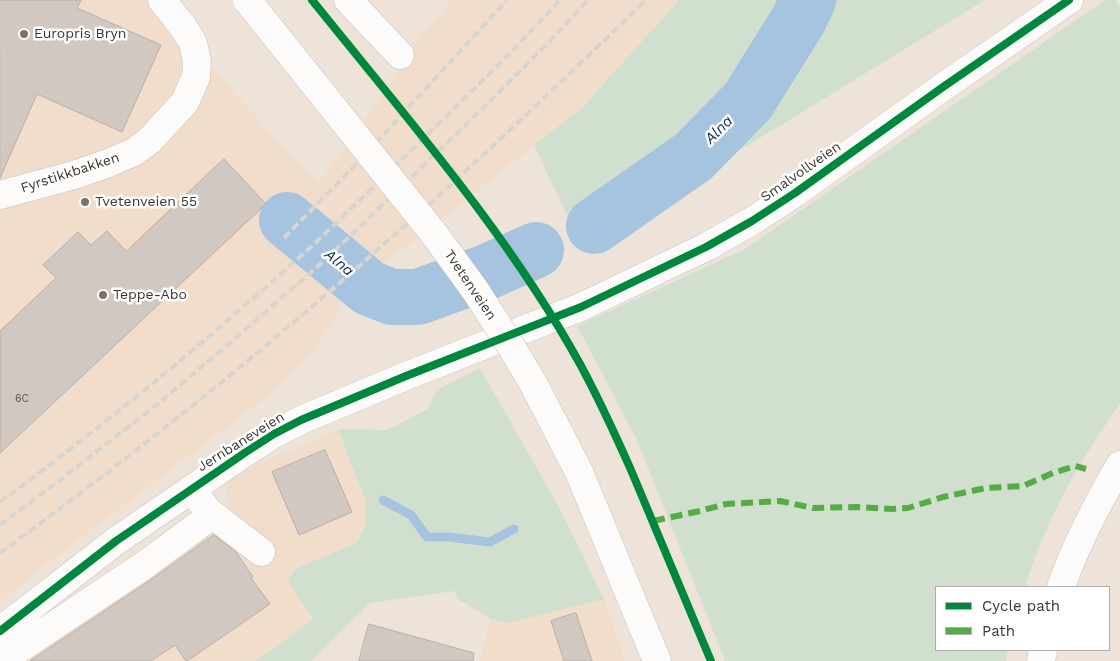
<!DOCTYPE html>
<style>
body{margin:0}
#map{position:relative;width:1120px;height:661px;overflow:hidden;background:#eee3d9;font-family:"Work Sans",sans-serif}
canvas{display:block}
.legend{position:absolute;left:935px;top:586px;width:175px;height:65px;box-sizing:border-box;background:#fff;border:1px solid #b1aeab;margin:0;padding:6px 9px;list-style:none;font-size:15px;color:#3c352d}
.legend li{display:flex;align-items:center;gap:10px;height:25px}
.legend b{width:25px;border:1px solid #b1aeab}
</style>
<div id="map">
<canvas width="1120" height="661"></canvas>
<ul class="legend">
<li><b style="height:6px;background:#00873e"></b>Cycle path</li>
<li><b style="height:6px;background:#55ac44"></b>Path</li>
</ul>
</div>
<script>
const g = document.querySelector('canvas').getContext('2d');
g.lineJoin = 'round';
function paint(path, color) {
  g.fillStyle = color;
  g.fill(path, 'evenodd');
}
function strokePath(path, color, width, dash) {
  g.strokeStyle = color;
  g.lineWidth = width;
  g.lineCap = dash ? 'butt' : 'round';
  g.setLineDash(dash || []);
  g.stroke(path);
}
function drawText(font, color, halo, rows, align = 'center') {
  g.font = font + ' "Work Sans",sans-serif';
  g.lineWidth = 5;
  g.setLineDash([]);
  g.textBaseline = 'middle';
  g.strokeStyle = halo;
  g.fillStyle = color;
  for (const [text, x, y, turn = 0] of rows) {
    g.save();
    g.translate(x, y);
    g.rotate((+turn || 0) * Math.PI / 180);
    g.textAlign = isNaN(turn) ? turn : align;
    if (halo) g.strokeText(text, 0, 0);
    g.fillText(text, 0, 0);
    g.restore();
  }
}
paint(new Path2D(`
 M 0,0 L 149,0 L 318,184 L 412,54 L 421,31 L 429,26 L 452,0 L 679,0 L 581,109 L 377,269 L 342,301 L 334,318 L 309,356 L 277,389 L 54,558 L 0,602 Z
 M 338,429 L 366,503 L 366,526 L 356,543 L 295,569 L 289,581 L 313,619 L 268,653 L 254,661 L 28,661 L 229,518 L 225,480 Z
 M 604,599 L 625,661 L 480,661 L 491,619 L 508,623 Z`), '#f0ddcb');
paint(new Path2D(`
 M 679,0 L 985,0 L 582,247 L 534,145 L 581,109 Z
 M 1105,0 L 1115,0 L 1120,8 L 1120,404 C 1079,461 1046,520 1025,587 L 936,587 L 936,650 L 1008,650 L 1006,661 L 725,661 L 636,438 L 577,326 L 745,249 Z
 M 480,368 L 560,509 L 604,599 L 508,623 L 491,619 L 458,599 L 454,591 L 370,603 L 311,661 L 254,661 L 268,653 L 313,619 L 288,581 L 295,569 L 356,543 L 366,526 L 366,503 L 338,429 L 387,430 L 428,409 L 437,390 Z`), '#d1e0ce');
strokePath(new Path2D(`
 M 383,500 L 411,515 L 427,537 L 448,537 L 490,542 L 514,529`), '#a6c4df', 9);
strokePath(new Path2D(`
 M 287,220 L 369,288 L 392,297 L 418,297 L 487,272 L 536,250
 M 594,226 L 693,157 L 748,101 L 799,19 L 808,0`), '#a6c4df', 56);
const building = new Path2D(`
 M 0,0 L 81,0 L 77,8 L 161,45 L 122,132 L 37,94 L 0,178 Z
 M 224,159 L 266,204 L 0,453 L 0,331 L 56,278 L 43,265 L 78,232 L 91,245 L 107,231 L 126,251 Z
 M 325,450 L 352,512 L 299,535 L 272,472 Z
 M 214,535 L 236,552 L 253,577 L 251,578 L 270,604 L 187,661 L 186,661 L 175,645 L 151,661 L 30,661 L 152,579 Z
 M 576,613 L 592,661 L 564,661 L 551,621 Z
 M 369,624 L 474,653 L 473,661 L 359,661 Z`);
paint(building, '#d1c9c1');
strokePath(building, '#b8afa8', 1);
const minor = new Path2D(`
 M 348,0 L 400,55
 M 0,195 L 74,175 L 106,164 L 134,152 L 149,141 L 185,102 L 196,77 L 197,61 L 193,43 L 184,28 L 162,0
 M 208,511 L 261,552
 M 1061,587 C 1076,544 1097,504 1120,465
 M 0,631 L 116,541 L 246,452 L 274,434 L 301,420 L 406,376 L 581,307 L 706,247 L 752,221 L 795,193 L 943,87 L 1069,0
 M 1,661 L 143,566 L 207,519 L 209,516 L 208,511 L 191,489
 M 1041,661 L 1043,650`);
const major = new Path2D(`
 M 579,472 L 657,661`);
strokePath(minor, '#c9c1b9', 29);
strokePath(major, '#c9c1b9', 29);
strokePath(minor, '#fcfbf9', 28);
strokePath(major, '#fcfbf9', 28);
strokePath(new Path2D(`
 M 284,238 L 365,155 L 507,0
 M 0,502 C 105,425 205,342 302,255 C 335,225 368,192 400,161 C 455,108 509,56 560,0
 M 0,525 L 69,473 L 159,403 L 238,336 L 316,268 L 349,237 L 478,113 L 553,38 L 588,0
 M 0,553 C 127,460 249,363 367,259 C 463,176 555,88 646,0`), '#d7d5d1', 4, [8, 4]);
const majorBridge = new Path2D(`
 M 247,0 L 435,235 L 475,290 L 511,346 L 534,385 L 579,472`);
strokePath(majorBridge, '#c9c1b9', 29, []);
strokePath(majorBridge, '#fcfbf9', 28);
strokePath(new Path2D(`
 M 653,521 L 700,511 L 726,504 L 780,501 L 813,508 L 857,507 L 892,509 L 908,508 L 943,497 L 986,488 L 1023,486 L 1053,473 L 1075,466 L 1086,469`), '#55ac44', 6, [12, 6]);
strokePath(new Path2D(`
 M 312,0 C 406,117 507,232 580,364 C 599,399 615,434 631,470 C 658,533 684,597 711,661
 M 0,631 L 116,541 L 246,452 L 274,434 L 301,420 L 406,376 L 581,307 L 706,247 L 752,221 L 795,193 L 943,87 L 1069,0`), '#00873e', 8);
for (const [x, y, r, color] of [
 [24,34,5,"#7a7269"],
 [85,202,5,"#7a7269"],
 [103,295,5,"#7a7269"]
]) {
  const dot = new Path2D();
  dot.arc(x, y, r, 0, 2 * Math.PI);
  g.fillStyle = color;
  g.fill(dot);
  strokePath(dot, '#fff', 2);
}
drawText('11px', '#615a52', null, [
 ["6C",22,399]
]);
drawText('14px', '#3c352d', '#fff', [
 ["Europris Bryn",34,34],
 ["Tvetenveien 55",95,202],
 ["Teppe-Abo",113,295]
], 'left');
drawText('14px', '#3c352d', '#fff', [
 ["Smalvollveien",801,172,-35],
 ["Fyrstikkbakken",70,173,-18],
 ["Tvetenveien",470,285,56],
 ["Jernbaneveien",241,442,-32]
]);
drawText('italic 15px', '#0a2d4b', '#fff', [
 ["Alna",719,130,-45],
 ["Alna",339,263,40]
]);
</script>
